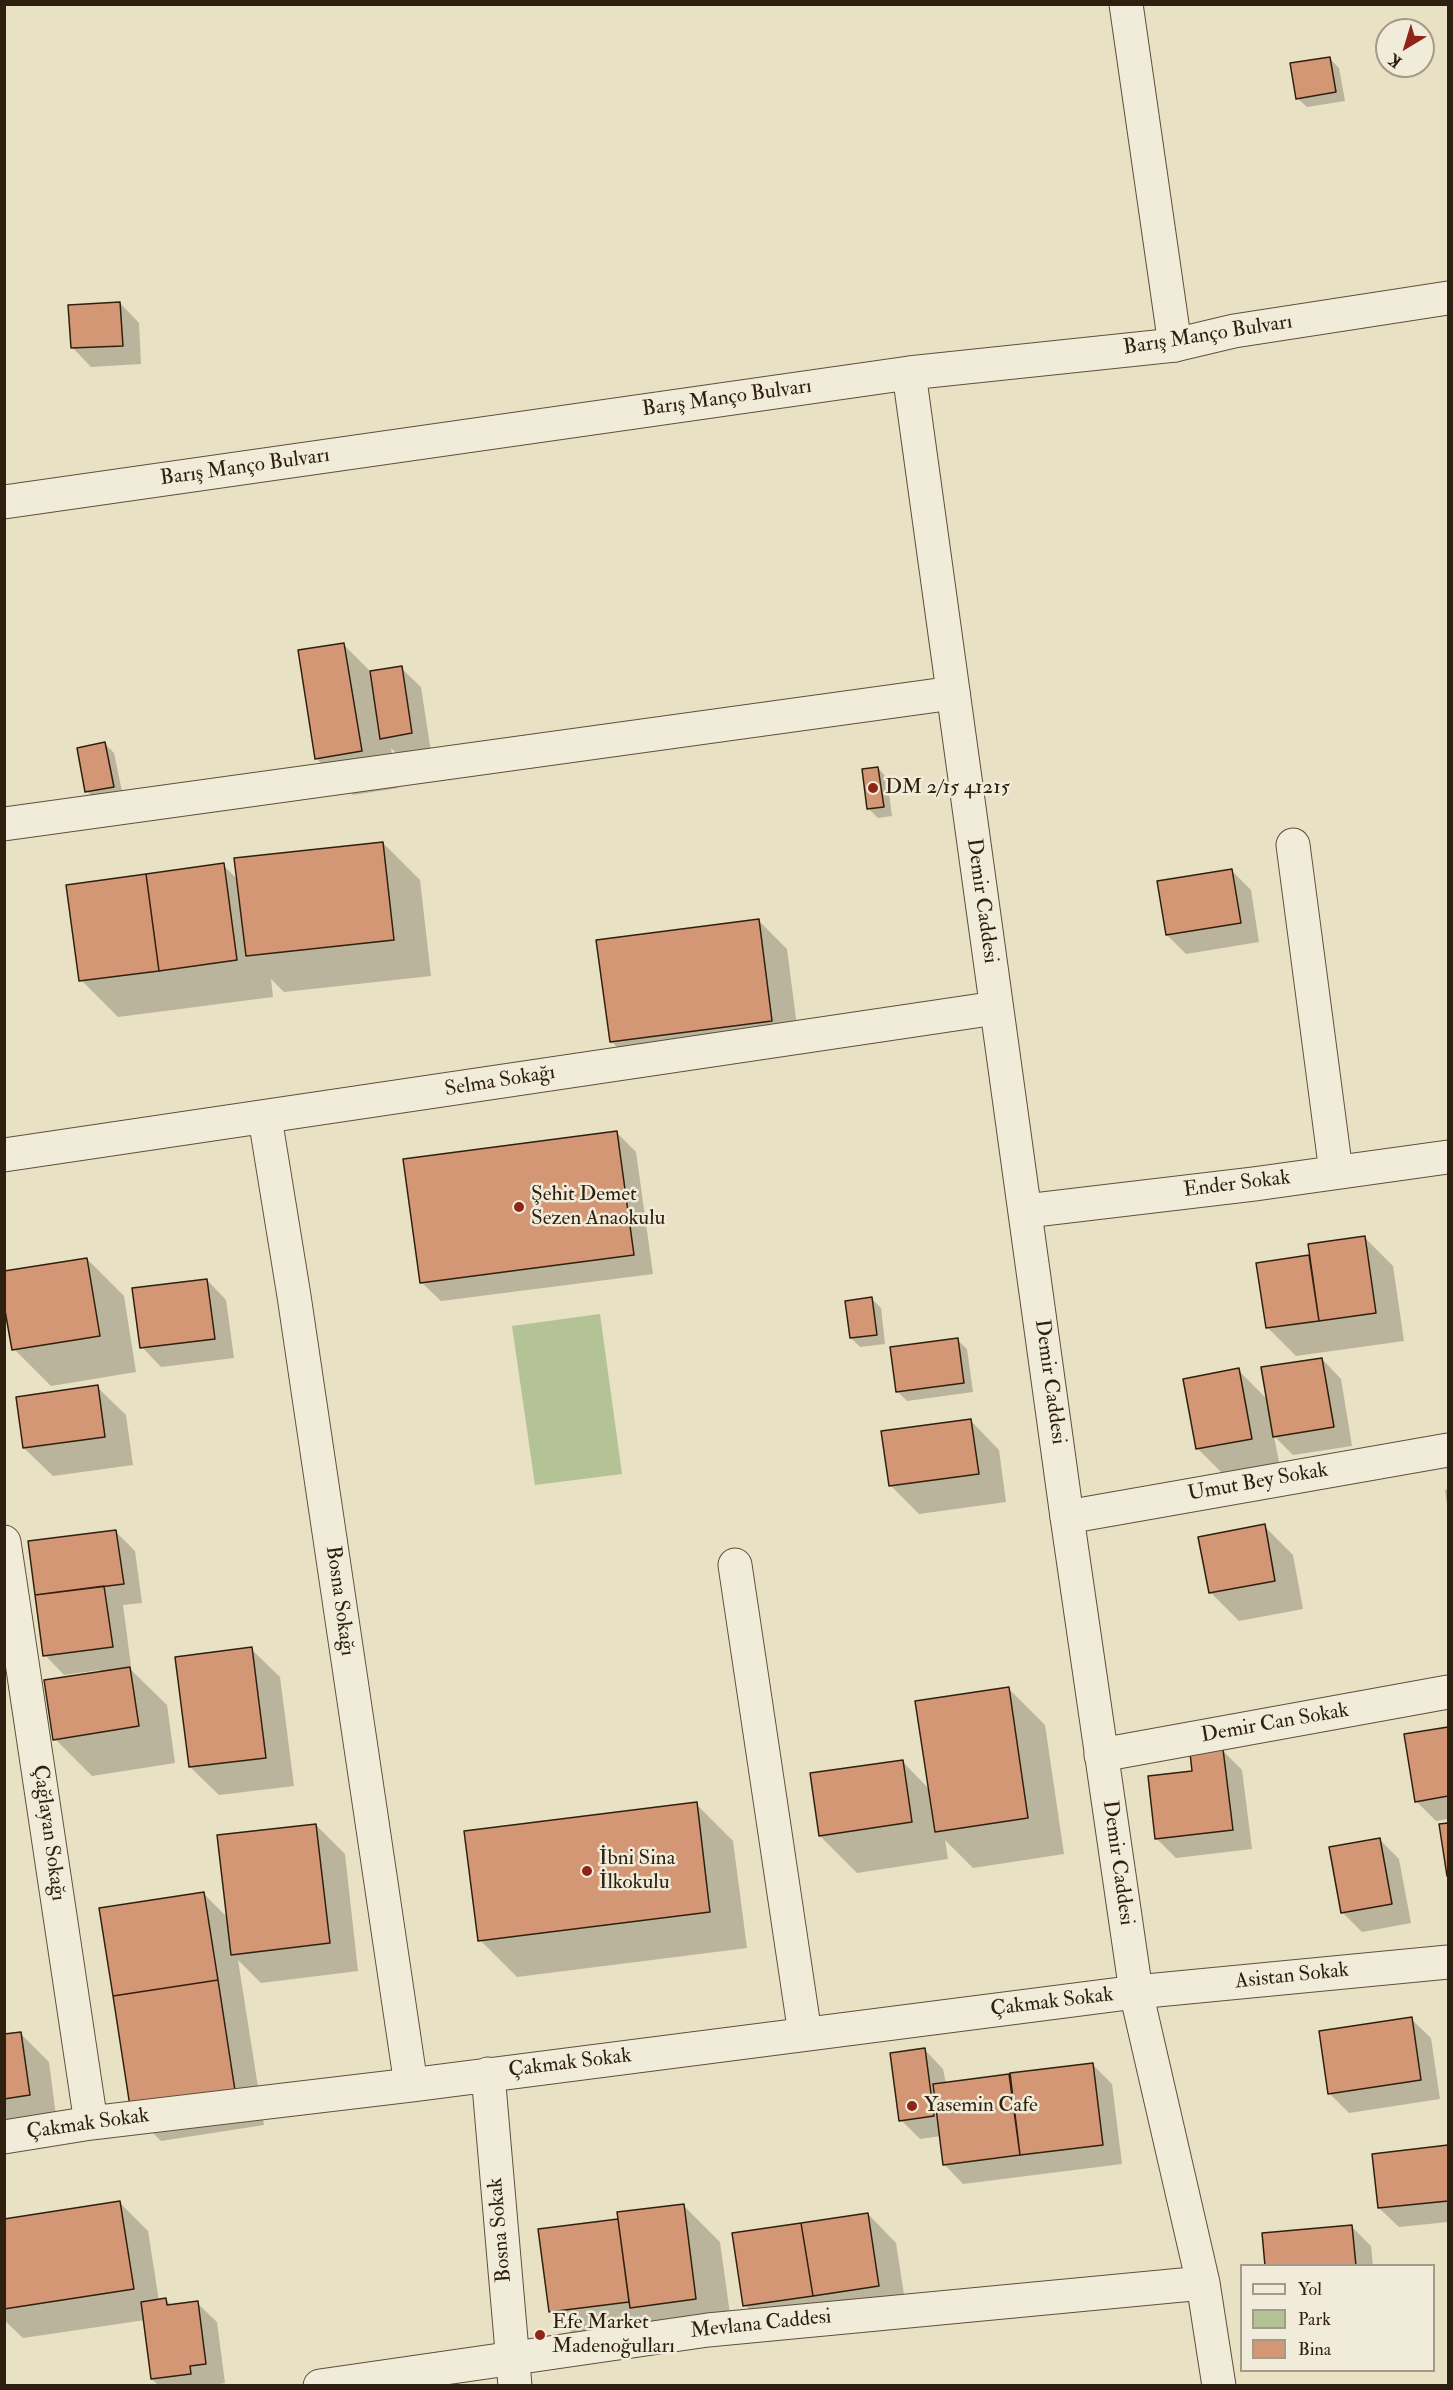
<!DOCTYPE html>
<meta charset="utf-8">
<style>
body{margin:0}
#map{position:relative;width:1453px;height:2390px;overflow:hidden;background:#e9e1c4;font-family:"IM FELL Double Pica",serif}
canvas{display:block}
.frame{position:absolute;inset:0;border:6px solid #2f1f0f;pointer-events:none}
.legend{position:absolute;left:1240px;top:2264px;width:195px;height:108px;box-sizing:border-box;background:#f1ecd9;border:2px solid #a39a88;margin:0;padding:8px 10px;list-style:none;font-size:18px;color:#2f1f0f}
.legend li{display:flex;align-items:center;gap:12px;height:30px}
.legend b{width:30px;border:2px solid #a39a88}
.north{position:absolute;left:1375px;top:18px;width:60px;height:60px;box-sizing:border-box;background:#f1ecd9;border:2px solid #a39a88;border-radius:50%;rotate:218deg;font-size:16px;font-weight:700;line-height:24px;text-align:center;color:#2f1f0f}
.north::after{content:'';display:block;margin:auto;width:21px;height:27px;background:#8f2418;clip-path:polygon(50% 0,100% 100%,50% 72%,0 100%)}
</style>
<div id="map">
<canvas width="1453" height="2390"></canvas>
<div class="frame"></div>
<ul class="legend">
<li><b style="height:8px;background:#f1ecd9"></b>Yol</li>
<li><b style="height:16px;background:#b3c396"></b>Park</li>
<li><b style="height:16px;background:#d49775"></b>Bina</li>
</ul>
<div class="north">K</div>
</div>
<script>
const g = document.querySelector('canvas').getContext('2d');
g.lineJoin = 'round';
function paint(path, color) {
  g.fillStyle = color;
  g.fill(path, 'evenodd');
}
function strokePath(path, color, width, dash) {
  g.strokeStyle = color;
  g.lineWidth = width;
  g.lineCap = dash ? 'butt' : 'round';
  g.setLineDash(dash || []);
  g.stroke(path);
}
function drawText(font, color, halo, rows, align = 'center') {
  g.font = font + ' "IM FELL Double Pica",serif';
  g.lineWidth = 5;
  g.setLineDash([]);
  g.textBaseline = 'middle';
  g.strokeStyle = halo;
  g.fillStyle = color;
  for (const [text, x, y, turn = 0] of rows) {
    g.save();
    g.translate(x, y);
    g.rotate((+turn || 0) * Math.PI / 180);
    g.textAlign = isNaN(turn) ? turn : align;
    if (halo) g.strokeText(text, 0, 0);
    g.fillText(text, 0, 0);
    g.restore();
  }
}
paint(new Path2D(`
 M 600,1314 L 622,1474 L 535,1485 L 512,1326 Z`), '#b3c396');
paint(new Path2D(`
 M 1330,59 L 1339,68 L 1345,101 L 1307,107 L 1297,98 Z
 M 120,303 L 139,323 L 141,364 L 91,367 L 72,347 Z
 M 344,645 L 371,672 L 401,668 L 421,687 L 431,752 L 401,757 L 391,748 L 398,788 L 353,795 L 316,758 Z
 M 105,744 L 114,753 L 123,796 L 96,801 L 87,791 Z
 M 878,768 L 887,778 L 892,816 L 878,818 L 869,809 Z
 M 383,843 L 420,880 L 431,976 L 284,992 L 271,979 L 273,997 L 118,1017 L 81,980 L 223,865 L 238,880 Z
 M 1231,870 L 1251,890 L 1259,942 L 1186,954 L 1167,935 Z
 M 758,920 L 787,949 L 800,1049 L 640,1070 L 611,1041 Z
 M 617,1133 L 636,1152 L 653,1274 L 441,1301 L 421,1282 Z
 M 1365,1238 L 1393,1266 L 1404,1341 L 1296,1356 L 1267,1327 L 1258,1264 L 1311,1257 Z
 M 87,1259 L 124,1296 L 136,1372 L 51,1386 L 14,1349 Z
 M 207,1280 L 226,1300 L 234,1358 L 161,1367 L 142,1347 Z
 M 872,1299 L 881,1308 L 885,1344 L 860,1347 L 851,1338 Z
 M 957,1340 L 967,1349 L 973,1392 L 907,1401 L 898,1392 L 892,1349 Z
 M 1322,1359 L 1341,1379 L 1352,1446 L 1293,1455 L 1274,1436 L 1280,1467 L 1226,1477 L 1197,1448 L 1238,1370 L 1268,1400 Z
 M 97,1387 L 126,1415 L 133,1465 L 53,1476 L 24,1448 Z
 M 971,1421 L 999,1450 L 1006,1502 L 919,1514 L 890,1485 Z
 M 1448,1489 L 1448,1512 L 1445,1490 Z
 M 1264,1526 L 1293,1555 L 1303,1609 L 1239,1621 L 1210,1592 Z
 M 116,1532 L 135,1551 L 142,1603 L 123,1605 L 131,1666 L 128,1667 L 167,1705 L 175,1763 L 92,1776 L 55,1739 L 100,1673 L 100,1670 L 64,1675 L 45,1655 Z
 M 251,1649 L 280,1677 L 294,1786 L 219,1795 L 190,1767 Z
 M 1008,1688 L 1045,1725 L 1064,1854 L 973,1868 L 945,1840 L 948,1859 L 857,1873 L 820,1836 L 902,1761 L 930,1790 Z
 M 1448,1729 L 1448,1819 L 1436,1821 L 1416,1801 L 1405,1736 Z
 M 1223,1751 L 1242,1770 L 1252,1849 L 1176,1858 L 1157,1839 L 1194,1773 Z
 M 696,1804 L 733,1841 L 747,1948 L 517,1977 L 480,1940 Z
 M 1448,1824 L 1448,1876 L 1440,1825 Z
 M 316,1825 L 345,1854 L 358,1971 L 261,1983 L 238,1960 L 264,2125 L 161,2141 L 132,2112 L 203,1893 L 228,1918 Z
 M 1380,1840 L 1399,1859 L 1411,1923 L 1362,1932 L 1342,1912 Z
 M 1411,2019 L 1431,2038 L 1440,2099 L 1349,2113 L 1329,2093 Z
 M 20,2033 L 49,2062 L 57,2124 L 4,2131 L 4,2035 Z
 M 924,2049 L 943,2069 L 946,2084 L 1092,2064 L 1112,2084 L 1122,2164 L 963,2184 L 944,2164 L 941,2136 L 920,2139 L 901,2120 Z
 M 1448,2146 L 1448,2222 L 1399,2227 L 1379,2208 L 1374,2155 Z
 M 119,2202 L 148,2231 L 159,2301 L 166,2300 L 172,2306 L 197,2303 L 217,2322 L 225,2383 L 209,2386 L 159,2386 L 152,2379 L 145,2320 L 23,2338 L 4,2320 L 4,2220 Z
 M 683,2205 L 720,2242 L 733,2336 L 588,2349 L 551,2312 L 620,2220 Z
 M 868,2214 L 896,2243 L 907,2314 L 773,2334 L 745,2305 Z
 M 1351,2226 L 1371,2246 L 1373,2266 L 1267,2266 Z`), '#0003');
const building = new Path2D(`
 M 1330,57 L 1336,92 L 1296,99 L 1290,63 Z
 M 120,302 L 123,346 L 71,348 L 68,305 Z
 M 344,643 L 362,751 L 315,759 L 298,650 Z
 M 402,666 L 412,733 L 380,739 L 370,671 Z
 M 105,742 L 114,787 L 85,792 L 77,748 Z
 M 878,767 L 884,807 L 867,809 L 862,769 Z
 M 383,842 L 394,940 L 246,956 L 234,858 Z
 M 224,863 L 237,960 L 159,971 L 146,874 Z
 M 1232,869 L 1241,923 L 1166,935 L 1157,881 Z
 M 146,874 L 159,971 L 79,981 L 66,885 Z
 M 759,919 L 772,1021 L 610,1042 L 596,940 Z
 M 617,1131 L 634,1255 L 420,1283 L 403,1159 Z
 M 1365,1236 L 1376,1313 L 1319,1321 L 1308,1244 Z
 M 1309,1255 L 1319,1321 L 1266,1328 L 1256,1263 Z
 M 87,1258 L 100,1336 L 12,1350 L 4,1305 L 4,1271 Z
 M 207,1279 L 215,1339 L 140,1348 L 132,1288 Z
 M 872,1297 L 877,1335 L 850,1338 L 845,1301 Z
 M 958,1338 L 964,1383 L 896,1392 L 890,1347 Z
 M 1322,1358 L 1334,1427 L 1273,1437 L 1261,1367 Z
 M 1239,1368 L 1252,1439 L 1196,1449 L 1183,1379 Z
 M 98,1385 L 105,1437 L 23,1448 L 16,1397 Z
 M 971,1419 L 979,1474 L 889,1486 L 881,1431 Z
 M 1265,1524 L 1275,1581 L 1209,1593 L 1198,1537 Z
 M 116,1530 L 124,1584 L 35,1595 L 28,1541 Z
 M 104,1586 L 113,1647 L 43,1656 L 35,1595 Z
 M 252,1647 L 266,1758 L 189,1767 L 175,1657 Z
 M 130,1667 L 139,1726 L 53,1740 L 44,1680 Z
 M 1009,1687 L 1028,1818 L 935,1832 L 915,1701 Z
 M 1448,1727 L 1448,1796 L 1415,1802 L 1404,1734 Z
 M 1223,1749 L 1233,1830 L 1155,1839 L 1148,1776 L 1192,1771 L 1190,1753 Z
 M 903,1760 L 912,1822 L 819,1836 L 810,1773 Z
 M 697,1802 L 710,1912 L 478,1941 L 464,1831 Z
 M 1448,1823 L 1448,1875 L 1447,1876 L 1439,1824 Z
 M 316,1824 L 330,1943 L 231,1955 L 217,1835 Z
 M 1380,1838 L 1392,1904 L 1341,1913 L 1329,1847 Z
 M 204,1892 L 218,1980 L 113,1996 L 99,1908 Z
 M 218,1980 L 236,2097 L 131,2113 L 113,1996 Z
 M 1412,2017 L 1421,2080 L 1328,2094 L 1319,2031 Z
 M 21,2032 L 30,2095 L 4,2099 L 4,2034 Z
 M 925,2048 L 934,2116 L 899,2121 L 890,2053 Z
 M 1093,2063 L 1103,2145 L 1020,2155 L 1010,2073 Z
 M 1009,2074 L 1020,2155 L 943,2165 L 933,2084 Z
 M 1448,2145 L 1448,2201 L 1378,2208 L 1372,2154 Z
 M 120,2201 L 134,2289 L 4,2309 L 4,2219 Z
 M 684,2204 L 696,2299 L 630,2308 L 617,2212 Z
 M 868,2213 L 879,2286 L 813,2296 L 801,2223 Z
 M 618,2219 L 629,2302 L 549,2312 L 538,2229 Z
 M 801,2223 L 813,2296 L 743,2306 L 732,2233 Z
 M 1352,2225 L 1356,2266 L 1265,2266 L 1262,2233 Z
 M 166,2298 L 167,2305 L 198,2301 L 206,2364 L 190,2366 L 191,2374 L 151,2379 L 141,2302 Z`);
paint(building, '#d49775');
strokePath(building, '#2f1f0f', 1.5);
const minor = new Path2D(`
 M 1126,4 L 1175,345
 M 4,824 L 953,693
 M 1293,845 L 1336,1172
 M 265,1118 L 294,1296 L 411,2085
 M 4,1155 L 996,1008
 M 1026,1211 L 1254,1184 L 1448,1157
 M 1067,1517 L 1448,1450
 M 4,1542 L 91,2123
 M 735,1565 L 805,2034
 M 1101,1755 L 1448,1692
 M 488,2074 L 515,2386
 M 4,2137 L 91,2123 L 411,2085 L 1136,1992 L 1448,1962`);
const tertiary = new Path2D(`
 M 909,373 L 1067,1517 L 1136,1992 L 1203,2283 L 1219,2386
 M 4,502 L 909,373 L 1175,345 L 1234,331 L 1448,298
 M 320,2386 L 708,2330 L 1203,2283`);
strokePath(minor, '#5e503c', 35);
strokePath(tertiary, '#5e503c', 35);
strokePath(minor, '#f1ecd9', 33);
strokePath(tertiary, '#f1ecd9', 33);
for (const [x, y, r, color] of [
 [873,788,6,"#8f2418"],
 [519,1207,6,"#8f2418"],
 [587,1871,6,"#8f2418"],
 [912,2106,6,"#8f2418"],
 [540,2335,6,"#8f2418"]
]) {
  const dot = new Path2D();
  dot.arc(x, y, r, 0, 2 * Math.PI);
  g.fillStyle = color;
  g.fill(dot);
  strokePath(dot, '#f1ecd9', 2);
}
drawText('21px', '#2f1f0f', '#f1ecd9', [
 ["Barış Manço Bulvarı",1208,336,-9],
 ["Barış Manço Bulvarı",727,399,-8],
 ["Barış Manço Bulvarı",245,468,-8],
 ["Demir Caddesi",981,901,82],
 ["Selma Sokağı",500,1082,-9],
 ["Ender Sokak",1237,1185,-7],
 ["Demir Caddesi",1049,1382,82],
 ["Umut Bey Sokak",1258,1483,-10],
 ["Bosna Sokağı",339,1601,82],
 ["Demir Can Sokak",1275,1724,-10],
 ["Çağlayan Sokağı",48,1833,82],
 ["Demir Caddesi",1117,1863,82],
 ["Asistan Sokak",1292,1977,-6],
 ["Çakmak Sokak",1052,2003,-7],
 ["Çakmak Sokak",570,2064,-7],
 ["Çakmak Sokak",88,2125,-8],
 ["Bosna Sokak",501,2230,-95],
 ["Mevlana Caddesi",761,2325,-6]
]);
drawText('21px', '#2f1f0f', '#f1ecd9', [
 ["DM 2/15 41215",885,788],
 ["Şehit Demet",531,1195],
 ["Sezen Anaokulu",531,1219],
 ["İbni Sina",599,1859],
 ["İlkokulu",599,1883],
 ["Yasemin Cafe",924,2106],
 ["Efe Market",552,2323],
 ["Madenoğulları",552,2347]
], 'left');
</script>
